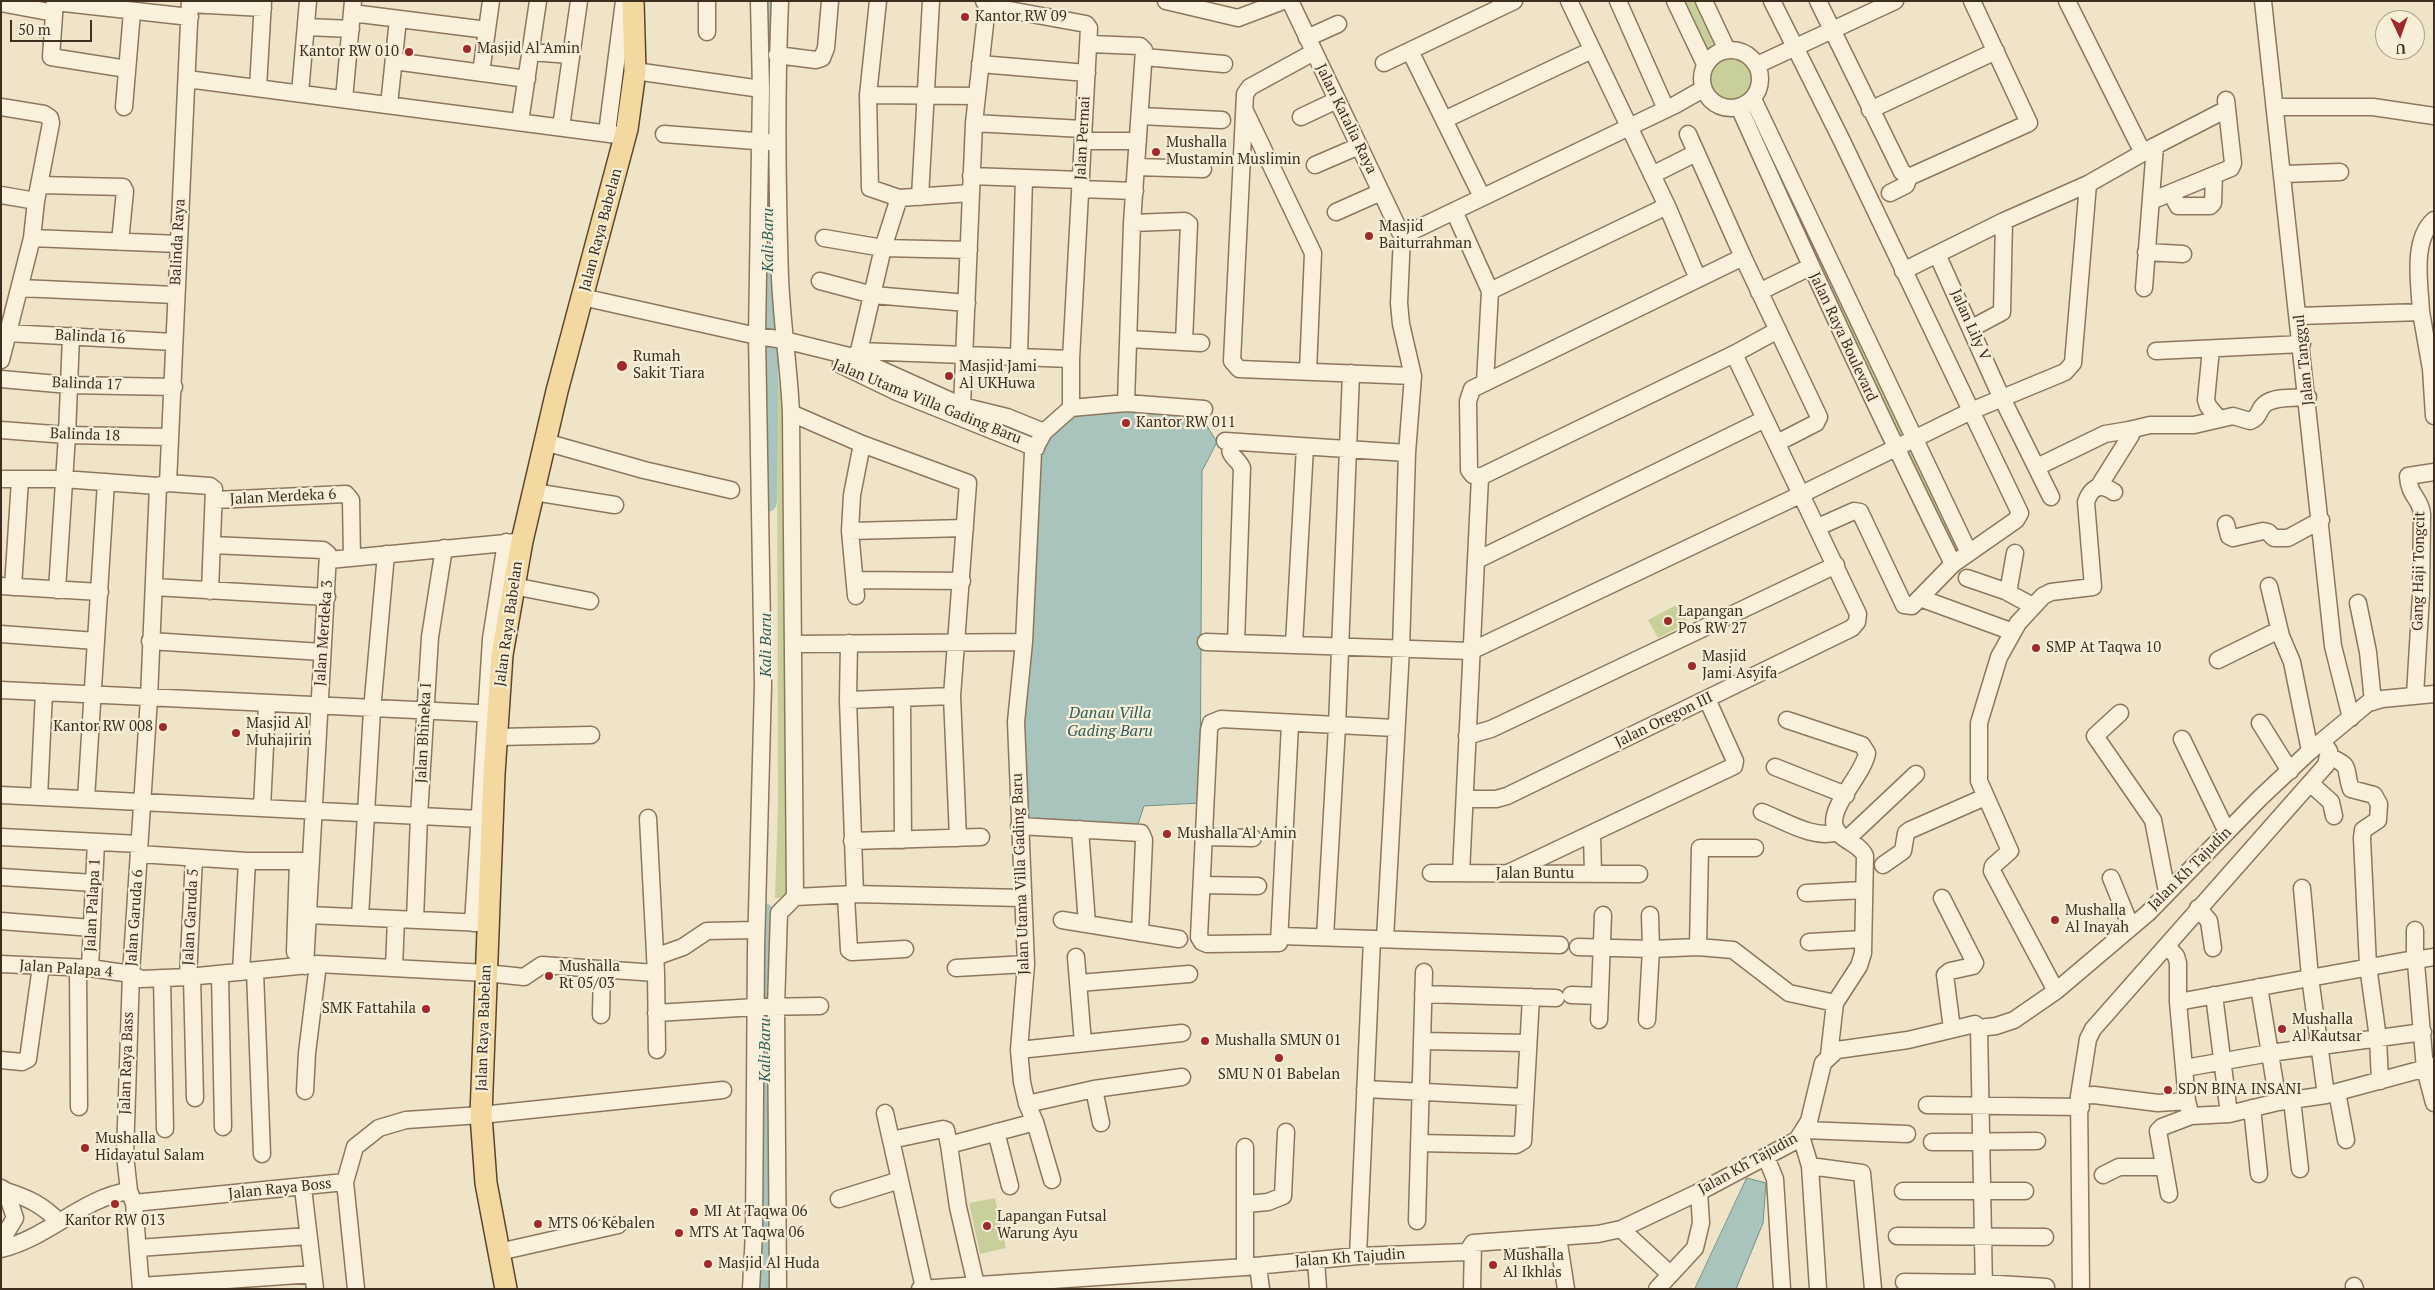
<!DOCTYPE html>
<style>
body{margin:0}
#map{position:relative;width:2435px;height:1290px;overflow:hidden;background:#f0e4c8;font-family:"PT Serif",serif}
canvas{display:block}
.frame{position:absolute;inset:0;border:2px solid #3d2e20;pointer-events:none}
.north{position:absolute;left:2375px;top:10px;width:50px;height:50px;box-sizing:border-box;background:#f7eed8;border:1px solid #ada18e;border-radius:50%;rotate:177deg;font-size:14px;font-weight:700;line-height:20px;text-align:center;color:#3d2e20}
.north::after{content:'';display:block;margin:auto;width:18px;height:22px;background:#9e2a2b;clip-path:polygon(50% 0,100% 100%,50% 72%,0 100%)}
.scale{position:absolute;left:10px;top:20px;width:82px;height:22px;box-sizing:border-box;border:2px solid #3d2e20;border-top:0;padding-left:6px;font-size:15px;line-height:18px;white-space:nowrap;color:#3d2e20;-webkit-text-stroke:4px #f7eed8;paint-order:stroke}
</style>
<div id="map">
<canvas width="2435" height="1290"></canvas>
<div class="frame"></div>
<div class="north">U</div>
<div class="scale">50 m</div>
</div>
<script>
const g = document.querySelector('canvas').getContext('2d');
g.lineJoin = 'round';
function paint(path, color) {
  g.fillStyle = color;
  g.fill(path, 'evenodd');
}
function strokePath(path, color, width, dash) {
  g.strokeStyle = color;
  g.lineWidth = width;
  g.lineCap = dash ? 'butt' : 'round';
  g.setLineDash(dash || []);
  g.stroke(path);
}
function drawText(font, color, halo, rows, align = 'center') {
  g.font = font + ' "PT Serif",serif';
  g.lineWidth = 4.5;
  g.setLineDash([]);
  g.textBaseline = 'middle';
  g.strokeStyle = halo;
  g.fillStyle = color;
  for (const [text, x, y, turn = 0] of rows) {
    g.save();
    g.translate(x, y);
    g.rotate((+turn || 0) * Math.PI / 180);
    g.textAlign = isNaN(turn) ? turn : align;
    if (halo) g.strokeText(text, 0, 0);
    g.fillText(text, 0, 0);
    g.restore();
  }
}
paint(new Path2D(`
 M 1675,1 L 1704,1 L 1727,50 C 1759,53 1765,72 1753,99 L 1969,553 L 1953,564 L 1739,108 C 1710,108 1696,93 1705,64 Z
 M 780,348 L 788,351 L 795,897 L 775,898 L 778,807 L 777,411 Z
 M 1678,604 L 1688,623 L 1658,638 L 1648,620 Z
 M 995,1198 L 1006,1248 L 980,1254 L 969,1203 Z`), '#c9cf9b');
const water = new Path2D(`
 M 1124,409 L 1200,415 L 1217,442 L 1202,471 L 1200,803 L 1144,806 L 1137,827 L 1024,821 L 1021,722 L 1042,451 L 1050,436 L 1075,414 Z
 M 1747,1178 L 1766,1183 L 1763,1223 L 1736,1289 L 1695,1289 Z`);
paint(water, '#a9c4bc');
strokePath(water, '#6f938a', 1);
strokePath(new Path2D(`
 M 769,1 L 770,94
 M 767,502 L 770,161
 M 764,913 L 766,1289`), '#a9c4bc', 20);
const minor = new Path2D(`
 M 55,1 L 51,57 L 127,69
 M 780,1 C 776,93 777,186 780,278 C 782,324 789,368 791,413 L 795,897
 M 878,1 L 868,95 L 870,188 L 899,198 L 971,193
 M 984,1 L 987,6 L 1086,24 L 1089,28 L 1071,359 L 1071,408
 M 1166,1 L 1238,18 L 1283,1
 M 1290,1 L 1402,236 L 1399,303 L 1401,324 L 1413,376 L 1407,453 L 1401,649 L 1385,939
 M 1569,1 L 1667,206 L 1698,279
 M 1618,1 L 1666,109
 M 1675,1 L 1705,64
 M 1704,1 L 1727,50
 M 1772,1 L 1841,139 L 2020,513 L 2016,520 L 1953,564 L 1912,606 L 1904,605 L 1860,512 L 1854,511 L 1818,527
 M 1818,1 L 1902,172 L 1909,177 L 2029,123 L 1972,1
 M 2067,1 L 2143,153
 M 2263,1 L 2333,646 L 2351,718
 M 55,2 L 190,17
 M 1,3 L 54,13
 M 190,4 L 263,8
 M 352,13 L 487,30
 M 307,27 L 351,29
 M 707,32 L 707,1
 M 1307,38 L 1338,24
 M 1090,44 L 1140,46 L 1144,50 L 1132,223 L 1126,403
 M1702 79a29 29 0 1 1 58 0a29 29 0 1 1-58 0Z
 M 1410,51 L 1482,197
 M 530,52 L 571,55
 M 1314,52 L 1250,87 L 1245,94 L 1232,361 L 1239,369 L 1413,376
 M 777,55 L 816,60 L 822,58 L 826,48 L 830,1
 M 1144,57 L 1224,64
 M 394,61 L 527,79
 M 1384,63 L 1514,1
 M 980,64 L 1087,73
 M 1757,65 L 1895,1
 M 635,71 L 761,89
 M 481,73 L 491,1
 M 187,79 L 625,136
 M 258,88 L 263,1
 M 300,93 L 308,1
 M 868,95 L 976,96
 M 344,99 L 353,1
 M 1753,99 L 1969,553
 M 389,105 L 398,19
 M 1,107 L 44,114 L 50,118 L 51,123 L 36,201 L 32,238 L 1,360
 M 124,107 L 132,12
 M 1739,107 C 1808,261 1878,413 1953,564
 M 2275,107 L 2373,107 L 2434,116
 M 1870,110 L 1996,51
 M 1245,111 L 1313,253 L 1308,371
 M 1140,116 L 1222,120
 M 1301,117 L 1337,100
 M 1444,120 L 1592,50
 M 520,122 L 538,1
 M 974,123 L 1083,129
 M 561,127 L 579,1
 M 607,133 L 624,1
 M 664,134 L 768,142
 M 1688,134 L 1743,257 L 1819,417 L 1816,423 L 1777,443
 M 1083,141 L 1138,141
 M 1315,165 L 1359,146
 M 1136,167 L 1203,169
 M 2284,174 L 2340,172
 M 1652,175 L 1696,153
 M 971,176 L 1081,180
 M 40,185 L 123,187 L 125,191 L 120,242
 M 1080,189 L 1135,191
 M 1890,193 L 1906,185 L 1909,177
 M 2171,193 L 2178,206 L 2210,206 L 2213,203 L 2214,175
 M 1,195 L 36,201
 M 920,197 L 931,1
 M 2151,201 L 2231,168 L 2233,163 L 2226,100
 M 1454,211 L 1490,291 L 1485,383
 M 1336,212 L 1381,192
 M 1132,223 L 1185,221 L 1189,224 L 1184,342
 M 1402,236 L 1675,105 L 1703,89
 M 32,238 L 179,244
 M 824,238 L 883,248 L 969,250
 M 2146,252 L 2183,254
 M 1937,254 L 1998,390 L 2051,497
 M 1743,257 L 1472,389 L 1468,401 L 1469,470 L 1473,475 L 1480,477 L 1734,354 L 1778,330
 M 1903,271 L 2004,221 L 2088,184 L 2155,146 L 2227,109
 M 820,281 L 873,295 L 967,303
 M 20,288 L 175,295
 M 2144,288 L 2155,146
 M 1490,291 L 1667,206
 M 1759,292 L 1810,267
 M 582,297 L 757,336 L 784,340 L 853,357 L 962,406 L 1007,417 L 1044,432
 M 2421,312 L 2431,369 L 2434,416
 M 2298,316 L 2421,312 C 2420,285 2411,241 2434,220
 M 1972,328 L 2002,312 L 2004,221
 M 7,333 L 174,342
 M 1129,339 L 1201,343
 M 2211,349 L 2206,400 L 2208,406 L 2219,419
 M 859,351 L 883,248 L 899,198
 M 2156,351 L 2302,344
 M 1019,357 L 1024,178
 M 850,360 L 859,351 L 1071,359
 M 841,365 L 897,392 L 1036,448
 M 1,379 L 69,385 L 174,387
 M 962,406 L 974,123 L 987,6
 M 791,413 L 862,444 L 968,483 L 952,696 L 958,838
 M 1,430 L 67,435 L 170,437
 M 2129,430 L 2150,425 L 2194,425 L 2233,416 L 2250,421 C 2260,418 2258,409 2265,404 C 2275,396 2295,398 2308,397
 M 1225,441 L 1407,453
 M 545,442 L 644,470 L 731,490
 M 1235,442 C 1223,455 1238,457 1242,468 L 1236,643
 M 2037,467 L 2105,434 L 2129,430 L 2131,435 L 2099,486
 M 1,479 L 63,479 L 158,486
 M 168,483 L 190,1
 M 534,492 L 615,505
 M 215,500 L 346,494 L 351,500 L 352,557
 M 2226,524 L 2229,536 L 2233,538 L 2263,531 L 2268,532 L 2274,538 L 2288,538 L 2321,520
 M 850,531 L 965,528
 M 212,545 L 323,550 L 328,554 L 305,966
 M 329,560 L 516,542
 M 1477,560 L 1765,419
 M 1967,578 L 2005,591 L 2033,606
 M 856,580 L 962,581
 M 1,586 L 100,592
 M 513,586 L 590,601
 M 2269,586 L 2281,636 L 2292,662 L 2310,751
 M 13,587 L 20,480
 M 154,587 L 327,597
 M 57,590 L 67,435 L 71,336
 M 210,591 L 214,489 L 210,486 L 168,483 L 158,486 L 149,698 L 131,974 L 141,979 L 188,977 L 318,964 L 486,973 L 524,977 L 542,965 L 656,973 L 648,818
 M 2005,591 L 2009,587 L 2015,553
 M 856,596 L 850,531 L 852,495 L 862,444
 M 1920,598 L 2013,632
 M 2358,603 L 2368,652 L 2373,702
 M 1,634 L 96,641
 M 150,641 L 322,652
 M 1206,642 L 1471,651 L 1802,494 L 1971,411 L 2065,372 L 2073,363 L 2088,184
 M 849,643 L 848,700 L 855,894
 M 794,644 L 1024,642
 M 1294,644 L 1305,447
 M 2218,660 L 2279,630
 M 1,690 L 498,714
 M 2415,695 L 2421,595 L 2422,514 C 2421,498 2409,497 2408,476 L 2434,472
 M 902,699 L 903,840
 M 848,700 L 952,696
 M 2120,713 L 2095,736 L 2153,820 L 2167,892
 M 1787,720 L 1862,745 L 1867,753 C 1864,774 1828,807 1835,827 C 1840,841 1860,843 1865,856 L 1863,953 L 1859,966 L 1835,1003 L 1829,1055
 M 2260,723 L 2290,771
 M 1290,724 L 1279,943 L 1207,944 L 1202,942 L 1199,937 L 1209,730 L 1211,723 L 1221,719 L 1395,728
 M 1467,736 L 1491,729 L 1508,721 L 1836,565
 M 497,737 L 591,735
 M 2182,739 L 2227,832
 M 2328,756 C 2354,767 2343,767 2351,789 L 2374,795 L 2379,804 L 2378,820 L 2363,830 L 2362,838 L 2368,966 L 2378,1038 L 2380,1081
 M 1775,767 L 1846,795
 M 2310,783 L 2331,802 L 2334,816
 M 1,795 L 480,819
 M 39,797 L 44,692
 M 86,799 L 106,482
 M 1465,799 L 1496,799 L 1507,796 L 1852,628 L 1857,622 L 1858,614 L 1734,354
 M 262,808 L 267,705
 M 1762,812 C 1785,821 1814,840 1838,832
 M 1019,826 L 1141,833 L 1144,840 L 1140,933
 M 1080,829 L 1087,924
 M 1592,834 L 1593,874
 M 1,837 L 139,844
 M 1204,837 L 1253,838
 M 1847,839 L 1916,774
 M 852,841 L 981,837
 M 139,854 L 247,861 L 311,861
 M 1883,865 L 1903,851 L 1906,833 L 1910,830 L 1985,797
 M 1431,873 L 1639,874
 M 1461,873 L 1480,477
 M 1508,873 L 1734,766 L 1735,761 L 1707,699
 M 1,877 L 94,883
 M 2111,878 L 2131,927
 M 1202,885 L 1258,886
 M 2302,888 L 2310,977 L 2326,1095
 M 1806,893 L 1863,890
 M 846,896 L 849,950 L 852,952 L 905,949
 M 1942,898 L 1975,963 L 1973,966 L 1950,971 L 1945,975 L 1952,1029
 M 2198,908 L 2209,921 L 2213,948
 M 308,915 L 484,923
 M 1650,915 L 1651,949 L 1698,947 L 1733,950 L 1789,993 L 1835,1003
 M 360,917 L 372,710 L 386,554
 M 415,920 L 419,816 L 430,637 L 444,548
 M 1062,920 L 1179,939
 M 1,921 L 92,928
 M 473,923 L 491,639 L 506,542
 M 2415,930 L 2415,960 L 2434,957
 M 1281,936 L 1560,945
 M 1325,937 L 1337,726 L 1351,373
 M 1809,942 L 1863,939
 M 2167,946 L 2176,956 L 2178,963 L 2178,1002 L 2187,1101 L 2191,1116 L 2229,1114 L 2278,1102 L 2326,1095 L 2434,1066
 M 1578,947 L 1651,949 L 1647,1020
 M 1698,947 L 1700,848 L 1755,848
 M 295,952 L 298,861
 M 655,957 L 683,947 L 707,931 L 756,930
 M 1076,957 L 1083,1043
 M 1,964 L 90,968 L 131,974 L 125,1155 L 129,1191 L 134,1203 L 141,1289
 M 78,968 L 79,1107
 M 90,968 L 96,842
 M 394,968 L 396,919
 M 956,968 L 1026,964
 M 255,971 L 262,1154
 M 241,972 L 247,861
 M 656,973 L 657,1050
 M 220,974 L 223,1127
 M 188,977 L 194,858
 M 192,977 L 195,1098
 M 162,978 L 165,1129
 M 1079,983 L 1189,974
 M 2259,987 L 2278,1102
 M 2056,991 L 1992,871 L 1993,866 L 2010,851 L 1979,781 L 1979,723 L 1999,657 L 2018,623 L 2043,596 L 2051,592 L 2093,587 L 2086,502 C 2091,488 2099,482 2114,492
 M 1423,994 L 1556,998
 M 1571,995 L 1600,996
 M 2214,995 L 2229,1114
 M 2178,1002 L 2414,959 L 2416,963 L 2425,1069 L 2434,1103
 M 656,1013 L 756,1007 L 820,1006
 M 601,1015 L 602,970
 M 1599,1020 L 1603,915
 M 1979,1028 L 1984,1289
 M 1422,1041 L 1528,1043
 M 1019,1050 L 1182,1033
 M 1,1060 L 22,1062 L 28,1059 L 41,966
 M 2185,1068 L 2270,1053 L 2423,1032
 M 1094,1089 L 1101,1123
 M 1365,1089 L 1525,1097
 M 305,1091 L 307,1053 L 318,964
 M 2337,1092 L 2346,1140
 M 2079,1096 L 2094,1095 L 2158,1103 L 2187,1101
 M 2292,1100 L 2300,1169
 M 1027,1104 L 1094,1089 L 1182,1077
 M 1927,1105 L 2081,1107
 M 2252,1108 L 2259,1174
 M 885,1113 L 924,1288
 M 1035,1122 L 1052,1180
 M 1804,1130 L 1907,1134
 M 996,1132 L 1010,1186
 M 1801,1136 L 1810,1166 L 1818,1289
 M 891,1140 L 943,1129 L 946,1130 L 949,1145
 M 1932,1142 L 2037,1141
 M 1419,1143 L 1516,1145 L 1523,1141 L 1531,997
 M 1245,1147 L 1245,1267
 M 1766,1157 L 1775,1179 L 1782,1289
 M 1810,1166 L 1862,1173 L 1873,1289
 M 2103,1175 L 2119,1167 L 2164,1167
 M 1,1188 L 6,1191 L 15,1218 L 1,1241
 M 303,1188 L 315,1289
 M 6,1191 C 28,1198 43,1205 59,1222
 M 1903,1191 L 2025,1191
 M 2169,1194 L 2158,1131 L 2162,1127 L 2191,1116
 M 839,1199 L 900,1180
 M 134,1203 L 345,1182
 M 1246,1204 L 1268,1202 L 1283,1196 L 1286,1132
 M 1417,1221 L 1424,972
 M 1621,1229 L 1670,1274
 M 1897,1236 L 2045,1237
 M 1558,1237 L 1566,1289
 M 138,1248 L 308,1236
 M 1,1249 C 48,1238 82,1198 129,1191
 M 499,1252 L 618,1225
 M 1358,1256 L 1372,939
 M 1316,1260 L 1318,1289
 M 1258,1266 L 1261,1289
 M 1904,1282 L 1983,1283 L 2046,1287
 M 976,1285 L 958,1207 L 949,1145 L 1035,1122 L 1027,1104 L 1022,1082 L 1019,1050 L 1026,964 L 1016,722 L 1024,642 L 1033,452 L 1044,432 L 1071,408 L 1126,403 L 1204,409
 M 141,1286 L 313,1274
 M 2354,1286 L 2355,1289
 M 356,1289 L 345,1182 L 355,1147 L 379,1128 L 406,1120 L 481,1115 L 723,1090
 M 751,1289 L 754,1233 L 756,949 L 763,685 L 757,336 L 761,89 L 759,1
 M 778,1289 L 776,1007 L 779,913 L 795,897 L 855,894 L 1022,898
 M 920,1289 L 1245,1267 L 1358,1256 L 1467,1252 L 1473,1243 L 1598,1234 L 1621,1229 L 1699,1192 L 1797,1140 L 1809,1121 L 1823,1063 L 1837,1050 L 1908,1040 L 1975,1024 L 1979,1028 L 1996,1026 L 2014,1020 L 2056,991 L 2148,913 L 2260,798 L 2310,751 L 2368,703 L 2382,699 L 2434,694
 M 1472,1289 L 1473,1243
 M 1657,1289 L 1695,1248 L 1701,1223 L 1699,1192
 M 2081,1289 L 2079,1096 L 2088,1039 L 2093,1029 L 2326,765 L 2329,751 L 2322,741`);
const major = new Path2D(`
 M 506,1289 L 486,1183 L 481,1115 L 494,774 L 502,655 L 522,541 L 557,391 L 627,129 L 635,71 L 633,1`);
strokePath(minor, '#8d765c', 19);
strokePath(major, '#5b4430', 24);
strokePath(minor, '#faf1dc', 16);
strokePath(major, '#f3d9a0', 21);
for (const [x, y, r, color] of [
 [965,17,5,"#9e2a2b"],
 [467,49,5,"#9e2a2b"],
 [409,52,5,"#9e2a2b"],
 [1156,152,5,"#9e2a2b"],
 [1369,236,5,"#9e2a2b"],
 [622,366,6,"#9e2a2b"],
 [949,376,5,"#9e2a2b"],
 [1126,423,5,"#9e2a2b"],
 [1668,621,5,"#9e2a2b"],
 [2036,648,5,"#9e2a2b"],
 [1692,666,5,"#9e2a2b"],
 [163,727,5,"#9e2a2b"],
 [236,733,5,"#9e2a2b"],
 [1167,834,5,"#9e2a2b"],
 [2055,920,5,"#9e2a2b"],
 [549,976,5,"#9e2a2b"],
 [426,1009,5,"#9e2a2b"],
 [2282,1029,5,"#9e2a2b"],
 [1205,1041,5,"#9e2a2b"],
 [1279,1058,5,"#9e2a2b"],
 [2168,1090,5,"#9e2a2b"],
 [85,1148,5,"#9e2a2b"],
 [115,1204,5,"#9e2a2b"],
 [694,1212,5,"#9e2a2b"],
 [538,1224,5,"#9e2a2b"],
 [987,1226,5,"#9e2a2b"],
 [679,1233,5,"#9e2a2b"],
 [708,1264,5,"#9e2a2b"],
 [1493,1265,5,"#9e2a2b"]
]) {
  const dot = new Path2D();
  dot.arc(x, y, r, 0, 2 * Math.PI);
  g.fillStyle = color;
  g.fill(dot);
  strokePath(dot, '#f7eed8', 2);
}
drawText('15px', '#3d2e20', '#f7eed8', [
 ["Kantor RW 09",975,17],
 ["Masjid Al Amin",477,49],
 ["Kantor RW 010",399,52,"right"],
 ["Mushalla",1166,143],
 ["Mustamin Muslimin",1166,160],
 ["Masjid",1379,227],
 ["Baiturrahman",1379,244],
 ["Rumah",633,357],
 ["Sakit Tiara",633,374],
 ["Masjid Jami",959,367],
 ["Al UKHuwa",959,384],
 ["Kantor RW 011",1136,423],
 ["Lapangan",1678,612],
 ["Pos RW 27",1678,629],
 ["SMP At Taqwa 10",2046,648],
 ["Masjid",1702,657],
 ["Jami Asyifa",1702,674],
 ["Masjid Al",246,724],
 ["Muhajirin",246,741],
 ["Kantor RW 008",153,727,"right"],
 ["Mushalla Al Amin",1177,834],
 ["Mushalla",2065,911],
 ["Al Inayah",2065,928],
 ["Mushalla",559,967],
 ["Rt 05/03",559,984],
 ["SMK Fattahila",416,1009,"right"],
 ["Mushalla",2292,1020],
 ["Al Kautsar",2292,1037],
 ["Mushalla SMUN 01",1215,1041],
 ["SMU N 01 Babelan",1279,1075,"center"],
 ["SDN BINA INSANI",2178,1090],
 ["Mushalla",95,1139],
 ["Hidayatul Salam",95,1156],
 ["MI At Taqwa 06",704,1212],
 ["Lapangan Futsal",997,1217],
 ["Warung Ayu",997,1234],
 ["Kantor RW 013",115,1221,"center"],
 ["MTS 06 Kebalen",548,1224],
 ["MTS At Taqwa 06",689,1233],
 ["Mushalla",1503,1256],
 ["Al Ikhlas",1503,1273],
 ["Masjid Al Huda",718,1264]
], 'left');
drawText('15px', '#3d2e20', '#f7eed8', [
 ["Jalan Katalia Raya",1346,119,64],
 ["Jalan Permai",1083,138,-87],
 ["Jalan Raya Babelan",601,230,-75],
 ["Balinda Raya",178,242,-87],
 ["Jalan Lily V",1970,325,66],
 ["Balinda 16",90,337,3],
 ["Jalan Raya Boulevard",1843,337,65],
 ["Jalan Tanggul",2304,360,-96],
 ["Balinda 17",87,384,2],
 ["Jalan Utama Villa Gading Baru",927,402,22],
 ["Balinda 18",85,435,2],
 ["Jalan Merdeka 6",283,497,-3],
 ["Gang Haji Tongcit",2419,571,-89],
 ["Jalan Raya Babelan",509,624,-82],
 ["Jalan Merdeka 3",324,633,-86],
 ["Jalan Oregon III",1664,720,-26],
 ["Jalan Bhineka I",424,733,-87],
 ["Jalan Kh Tajudin",2190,869,-45],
 ["Jalan Utama Villa Gading Baru",1021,874,-92],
 ["Jalan Buntu",1535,874],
 ["Jalan Palapa 1",93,905,-87],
 ["Jalan Garuda 5",191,917,-87],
 ["Jalan Garuda 6",135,918,-86],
 ["Jalan Palapa 4",66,969,4],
 ["Jalan Raya Babelan",484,1028,-88],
 ["Jalan Raya Bass",127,1063,-88],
 ["Jalan Kh Tajudin",1748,1164,-29],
 ["Jalan Raya Boss",280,1189,-6],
 ["Jalan Kh Tajudin",1350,1258,-4]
]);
drawText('italic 16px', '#2f5d5a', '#f7eed8', [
 ["Kali Baru",768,240,-90],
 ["Kali Baru",766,645,-90],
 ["Danau Villa",1110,713],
 ["Gading Baru",1110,731],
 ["Kali Baru",765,1050,-90]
]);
</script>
